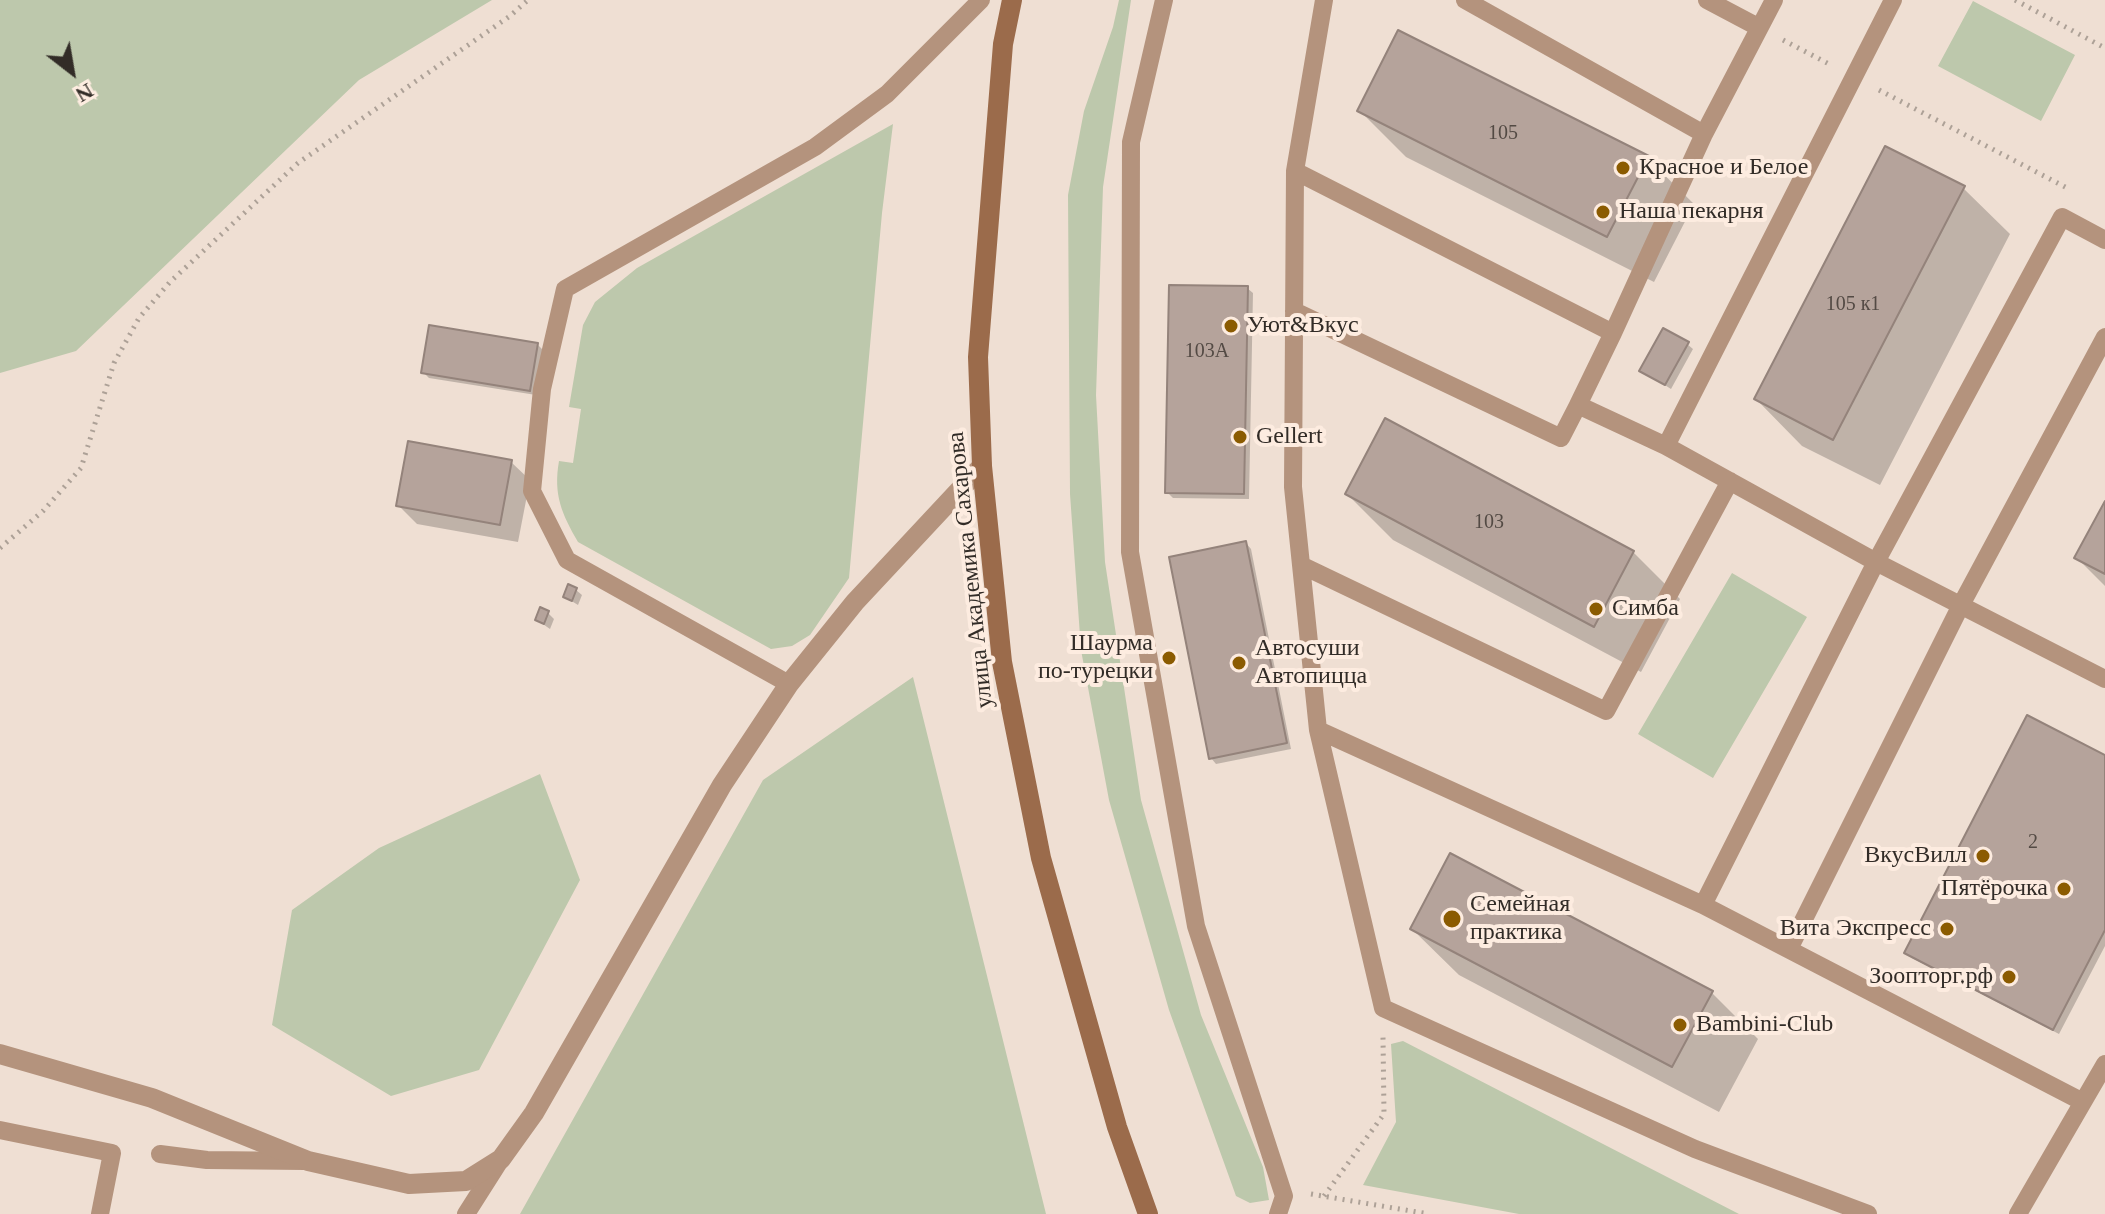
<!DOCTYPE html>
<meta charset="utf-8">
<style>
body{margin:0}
#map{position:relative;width:2105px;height:1214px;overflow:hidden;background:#efdfd3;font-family:"Times New Roman",serif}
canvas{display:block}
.north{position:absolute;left:32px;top:32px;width:80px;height:80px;-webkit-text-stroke:6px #fdece0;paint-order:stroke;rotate:149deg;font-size:22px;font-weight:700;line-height:32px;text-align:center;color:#322c27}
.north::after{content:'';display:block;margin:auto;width:28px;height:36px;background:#322c27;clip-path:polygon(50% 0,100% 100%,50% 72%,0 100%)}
</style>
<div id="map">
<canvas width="2105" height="1214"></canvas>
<div class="north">N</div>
</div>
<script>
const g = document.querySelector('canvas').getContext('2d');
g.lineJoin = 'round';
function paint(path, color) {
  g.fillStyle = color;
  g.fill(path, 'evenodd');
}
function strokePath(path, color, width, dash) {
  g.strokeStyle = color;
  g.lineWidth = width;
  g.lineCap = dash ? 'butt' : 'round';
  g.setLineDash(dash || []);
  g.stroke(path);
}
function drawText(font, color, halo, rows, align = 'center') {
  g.font = font + ' "Times New Roman",serif';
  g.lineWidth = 8;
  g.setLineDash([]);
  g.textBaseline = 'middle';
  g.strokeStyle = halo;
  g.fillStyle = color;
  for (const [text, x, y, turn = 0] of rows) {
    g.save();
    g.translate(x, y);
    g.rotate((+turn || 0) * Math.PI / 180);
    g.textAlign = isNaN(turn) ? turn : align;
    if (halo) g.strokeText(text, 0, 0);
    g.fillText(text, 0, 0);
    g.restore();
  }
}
paint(new Path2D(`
 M 0,0 L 492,0 L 359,80 L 76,351 L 0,373 Z
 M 1119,0 L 1131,0 L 1103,187 L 1096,395 L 1105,562 L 1141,800 L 1201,1015 L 1263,1167 L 1269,1200 L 1250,1203 L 1236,1196 L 1169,1010 L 1109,800 L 1081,650 L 1070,494 L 1068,195 L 1084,111 L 1113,27 Z
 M 1973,1 L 2075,55 L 2041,121 L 1938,66 Z
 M 893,124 L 882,213 L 849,578 L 810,635 L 792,646 L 771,649 L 578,542 C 562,514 553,495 559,461 L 573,463 L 581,409 L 569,407 L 583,325 L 595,302 L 637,268 Z
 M 1732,573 L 1807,617 L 1713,778 L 1638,734 Z
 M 913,677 L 1046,1214 L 520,1214 L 763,780 Z
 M 540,774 L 580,880 L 479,1070 L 391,1096 L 272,1025 L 292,910 L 379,848 Z
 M 1403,1041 L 1739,1214 L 1519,1214 L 1363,1185 L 1396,1122 L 1391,1044 Z`), '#bdc8ac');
paint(new Path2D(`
 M 1360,111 L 1647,158 L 1694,204 L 1654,282 L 1406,157 Z
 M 1963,188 L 2010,234 L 1880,485 L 1802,446 L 1756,399 Z
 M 1247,288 L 1253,293 L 1249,499 L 1173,498 L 1167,492 Z
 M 1687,344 L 1693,349 L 1671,389 L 1641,370 Z
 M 538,345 L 543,350 L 536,395 L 429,378 L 423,372 Z
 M 1386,421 L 1633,552 L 1680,599 L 1641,672 L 1393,540 L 1347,494 Z
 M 511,462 L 530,480 L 518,542 L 417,524 L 398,505 Z
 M 2105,505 L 2105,586 L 2077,558 Z
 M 1246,543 L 1251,549 L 1291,749 L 1216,764 L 1211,758 Z
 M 576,590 L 582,595 L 578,605 L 565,597 Z
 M 548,613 L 554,619 L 550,629 L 537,620 Z
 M 2105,758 L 2105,946 L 2059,1034 L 1912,958 L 1907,952 Z
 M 1412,929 L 1711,992 L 1758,1039 L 1719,1112 L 1459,975 Z`), '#0003');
const building = new Path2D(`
 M 1398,30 L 1649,156 L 1607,237 L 1357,111 Z
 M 1885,146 L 1965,186 L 1833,440 L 1754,399 Z
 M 1169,285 L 1248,286 L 1244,494 L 1165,493 Z
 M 429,325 L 538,343 L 530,391 L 421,373 Z
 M 1663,328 L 1689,342 L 1665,385 L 1639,371 Z
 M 1385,418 L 1634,551 L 1594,627 L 1345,494 Z
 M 408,441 L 512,460 L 500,525 L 396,506 Z
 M 2105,501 L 2105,574 L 2074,558 Z
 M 1246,541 L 1287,743 L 1209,759 L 1169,557 Z
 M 568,584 L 577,588 L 572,601 L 563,597 Z
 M 540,607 L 549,611 L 544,624 L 535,620 Z
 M 2027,715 L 2105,755 L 2105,930 L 2053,1030 L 1904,953 Z
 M 1450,853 L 1713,991 L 1672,1067 L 1410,929 Z`);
paint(building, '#b5a39b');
strokePath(building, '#94837b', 2);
strokePath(new Path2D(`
 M 2015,0 L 2105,48
 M 1783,40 L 1831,65
 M 1879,90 L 2069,189
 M 0,548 L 43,511 L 81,468 L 114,363 L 139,318 L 170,282 L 298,163 L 510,16 L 528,0
 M 1311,1194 L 1429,1214
 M 1324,1196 L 1384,1114 L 1383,1037`), '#ada197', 5, [2, 6]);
strokePath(new Path2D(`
 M 1164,0 L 1131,142 L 1130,552 L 1196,926 L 1284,1196 L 1278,1214
 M 1324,0 L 1295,171 L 1613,333 L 1704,134 L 1774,0
 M 1465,0 L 1704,134
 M 1707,0 L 1758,27
 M 1295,171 L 1293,487 L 1318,730 L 1703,905 L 2083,1102
 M 1294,311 L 1561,438 L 1578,405
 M 1613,333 L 1578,405 L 1666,446 L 1893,0
 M 1666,446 L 1876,562 L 2105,679
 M 1301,565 L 1606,711 L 1730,481
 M 789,684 L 567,560 L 532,491 L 542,389 L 565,289 L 815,147 L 887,94 L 981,0
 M 1318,730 L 1383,1008 L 1695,1149 L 1868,1214
 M 1703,905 L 1876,562 L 2062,217 L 2105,240
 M 1789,949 L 1961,605 L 2105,337
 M 0,1130 L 112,1153 L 100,1214
 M 160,1154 L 207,1160 L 305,1161
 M 466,1214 L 501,1159
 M 2018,1214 L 2105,1064`), '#b4937d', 18);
strokePath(new Path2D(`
 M 0,1054 L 152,1098 L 308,1161 L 409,1184 L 466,1181 L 501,1159 L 534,1113 L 722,785 L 789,684 L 855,602 L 982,466`), '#b4937d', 20);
strokePath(new Path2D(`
 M 1012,0 L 1003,44 L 978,357 L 982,466 L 1002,662 L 1041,858 L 1117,1127 L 1148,1214`), '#9b6b4b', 20);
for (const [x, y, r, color] of [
 [1623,168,8,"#8b5b01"],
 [1603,212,8,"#8b5b01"],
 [1231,326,8,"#8b5b01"],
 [1240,437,8,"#8b5b01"],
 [1596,609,8,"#8b5b01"],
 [1169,658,8,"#8b5b01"],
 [1239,663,8,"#8b5b01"],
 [1983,856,8,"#8b5b01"],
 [2064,889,8,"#8b5b01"],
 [1452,919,10,"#8b5b01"],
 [1947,929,8,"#8b5b01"],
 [2009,977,8,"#8b5b01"],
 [1680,1025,8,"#8b5b01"]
]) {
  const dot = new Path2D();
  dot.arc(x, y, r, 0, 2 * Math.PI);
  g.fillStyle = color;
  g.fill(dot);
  strokePath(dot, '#fdece0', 3);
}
drawText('20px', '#534a44', null, [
 ["105",1503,134],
 ["105 к1",1853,305],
 ["103А",1207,352],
 ["103",1489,523],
 ["2",2033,843]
]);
drawText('24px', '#322c27', '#fdece0', [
 ["Красное и Белое",1639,168],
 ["Наша пекарня",1619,212],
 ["Уют&Вкус",1247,326],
 ["Gellert",1256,437],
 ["Симба",1612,609],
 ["Шаурма",1153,644,"right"],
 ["по-турецки",1153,672,"right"],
 ["Автосуши",1255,649],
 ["Автопицца",1255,677],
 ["ВкусВилл",1967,856,"right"],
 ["Пятёрочка",2048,889,"right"],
 ["Семейная",1470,905],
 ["практика",1470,933],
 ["Вита Экспресс",1931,929,"right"],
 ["Зоопторг.рф",1993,977,"right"],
 ["Bambini-Club",1696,1025]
], 'left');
drawText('24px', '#322c27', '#fdece0', [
 ["улица Академика Сахарова",971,570,-96]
]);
</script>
